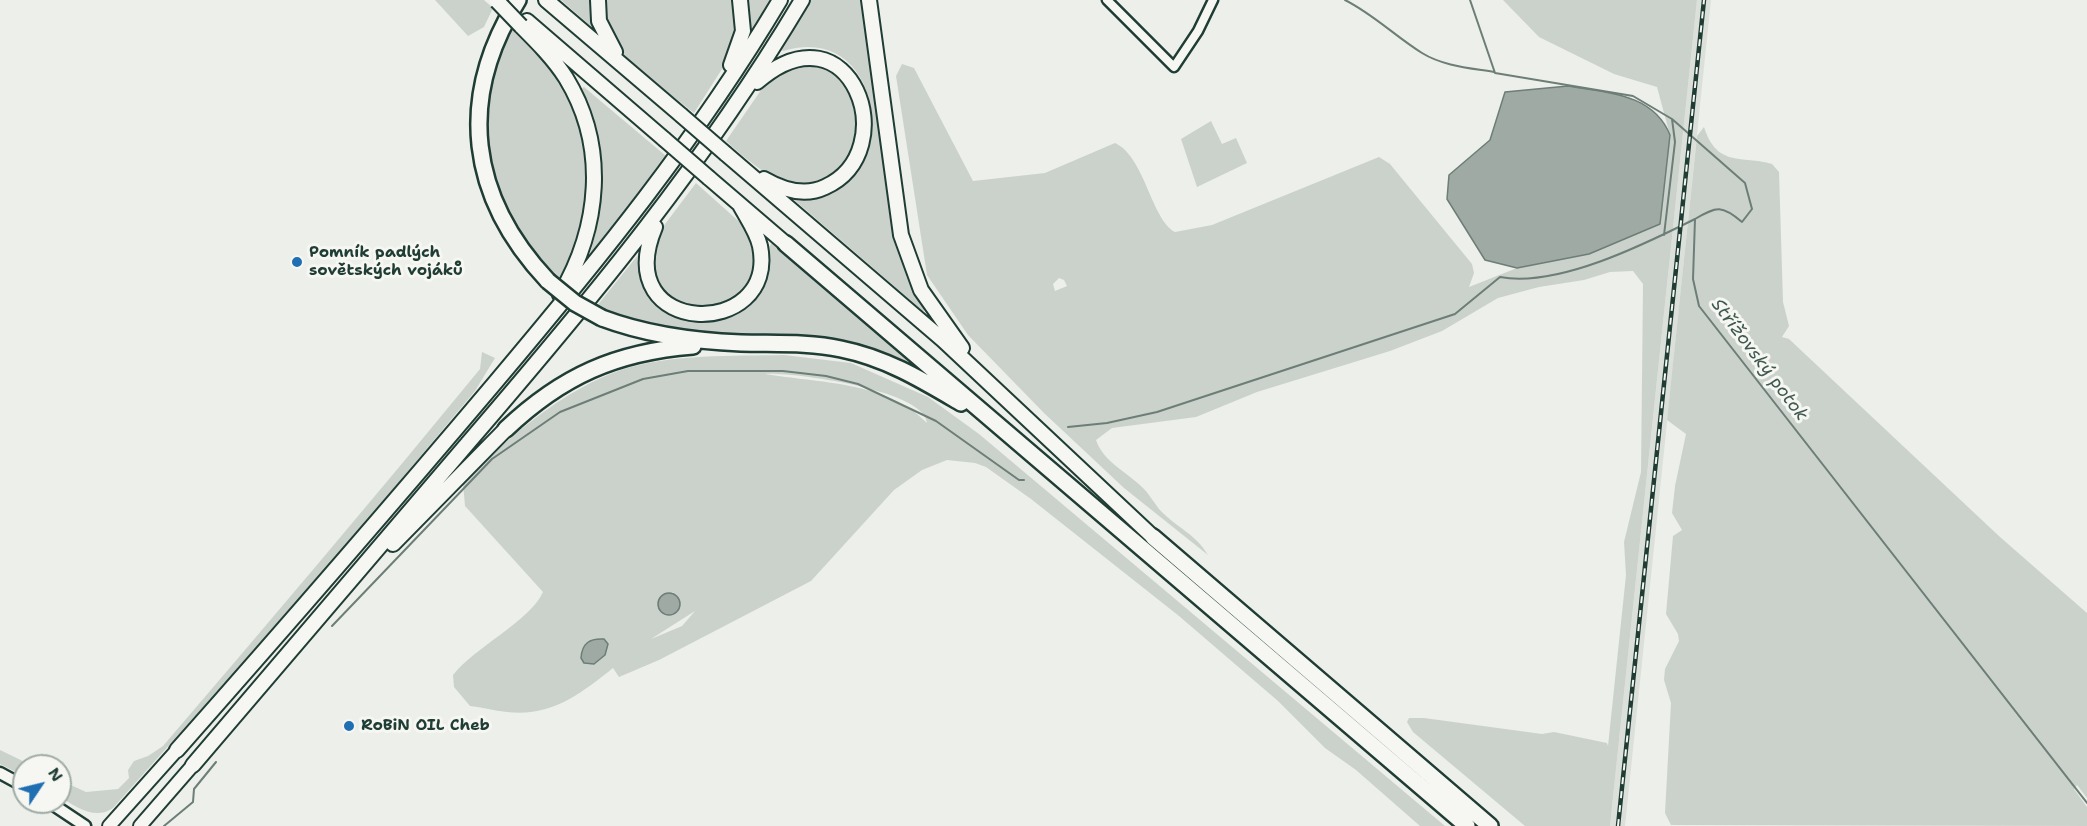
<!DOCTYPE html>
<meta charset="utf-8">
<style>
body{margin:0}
#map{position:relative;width:2087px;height:826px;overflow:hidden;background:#edefea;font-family:"Shantell Sans",sans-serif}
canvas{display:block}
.north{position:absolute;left:12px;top:754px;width:60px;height:60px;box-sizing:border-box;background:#f6f6f2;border:2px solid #a0aca6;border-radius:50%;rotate:55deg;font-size:16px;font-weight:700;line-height:24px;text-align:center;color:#1f3d34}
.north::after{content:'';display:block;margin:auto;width:21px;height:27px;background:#1f6fb2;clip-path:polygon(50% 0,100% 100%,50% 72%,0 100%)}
</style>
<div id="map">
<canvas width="2087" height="826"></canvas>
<div class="north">N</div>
</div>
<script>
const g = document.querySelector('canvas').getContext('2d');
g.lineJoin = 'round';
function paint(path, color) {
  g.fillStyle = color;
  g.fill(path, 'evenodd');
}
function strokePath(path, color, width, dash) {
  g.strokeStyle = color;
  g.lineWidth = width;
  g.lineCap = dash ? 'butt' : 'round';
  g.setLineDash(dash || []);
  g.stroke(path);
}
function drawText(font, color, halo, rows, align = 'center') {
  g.font = font + ' "Shantell Sans",sans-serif';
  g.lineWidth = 6;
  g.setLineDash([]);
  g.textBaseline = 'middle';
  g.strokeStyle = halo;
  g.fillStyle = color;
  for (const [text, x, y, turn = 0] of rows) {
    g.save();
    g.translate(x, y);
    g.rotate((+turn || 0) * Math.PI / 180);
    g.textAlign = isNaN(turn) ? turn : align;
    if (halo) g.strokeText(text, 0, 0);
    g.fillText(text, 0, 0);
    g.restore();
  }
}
paint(new Path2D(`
 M 1697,0 L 1711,0 L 1625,826 L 1610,826 Z`), '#dce0db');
paint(new Path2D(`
 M 435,0 L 484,0 L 493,8 L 484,27 L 468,36 Z
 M 561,0 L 590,0 L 593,28 Z
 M 602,0 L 735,0 L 738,31 L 729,58 L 694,113 C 671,94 624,62 610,37 C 603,25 603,13 602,0 Z
 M 747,0 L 770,0 L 750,33 Z
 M 811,0 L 862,0 L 898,242 L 905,266 L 925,309 L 923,311 L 792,198 C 906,205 892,17 783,51 L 781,49 Z
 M 1503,0 L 1697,0 L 1610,826 L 1525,826 L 1413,732 L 1407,722 L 1409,718 L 1424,718 L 1542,734 L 1554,732 L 1607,743 L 1608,746 L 1626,575 L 1624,542 L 1641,472 L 1643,284 L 1633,271 L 1610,272 L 1584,280 L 1539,287 L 1498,298 L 1442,331 L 1390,351 L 1257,392 L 1196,417 L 1112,428 L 1096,440 C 1103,462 1129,473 1144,489 C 1151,496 1156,507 1164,514 C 1180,529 1196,535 1208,555 L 1124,488 L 1044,413 L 968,335 L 927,275 L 896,76 L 902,64 L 914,68 L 973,181 L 1045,173 L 1115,143 C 1145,157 1151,219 1175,232 L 1212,225 L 1379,157 L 1390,164 L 1472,264 L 1474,273 L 1469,287 L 1517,268 L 1589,254 L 1660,224 L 1670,135 L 1657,87 L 1614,74 L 1539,37 ZM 1059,278 L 1064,280 L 1067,286 L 1055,291 L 1053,284 Z
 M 511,25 L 546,58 L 569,94 L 584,135 L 591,196 L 564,286 C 504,230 469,150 494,67 C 498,53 505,39 511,25 Z
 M 788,62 L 832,64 C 839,75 854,90 857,102 C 862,120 857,140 849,155 C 816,217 762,174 726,141 L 768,80 Z
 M 584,87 L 666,156 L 589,257 C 609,195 602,150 581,89 Z
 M 1211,121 L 1222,144 L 1236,138 L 1247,163 L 1197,187 L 1181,139 Z
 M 1704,127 C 1717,168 1742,155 1772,164 L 1779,172 L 1783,302 L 1789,326 L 1782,337 L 1789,339 L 2000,537 L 2087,613 L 2087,798 L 2077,785 L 2074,789 L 2087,807 L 2087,826 L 1671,825 L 1665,813 L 1671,703 L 1664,680 L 1665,669 L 1679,641 L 1678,634 L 1666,614 L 1673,536 L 1682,530 L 1672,513 L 1675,486 L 1686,434 L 1667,420 L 1697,136 Z
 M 696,183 L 744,226 L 751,237 L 757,261 L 747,291 L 720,310 L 673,304 L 650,274 L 653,240 Z
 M 772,243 L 929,376 L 901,362 L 691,335 L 617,318 L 596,307 L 638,255 C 631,347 783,343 767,249 Z
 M 482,352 L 495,358 L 475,391 L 322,574 L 113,808 C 95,821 75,806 60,797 L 60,780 L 86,792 L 118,789 L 129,778 L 128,770 L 134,761 L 148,756 L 163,746 C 270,621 376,496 480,369 Z
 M 784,355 L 851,363 L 928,397 L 979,434 L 1445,826 L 1420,826 L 1356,770 L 1325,748 L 1278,701 L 1179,616 L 1031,499 L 986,467 L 975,463 L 947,460 L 922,470 L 894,490 L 811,581 L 659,660 L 619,677 L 613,668 C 580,694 552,717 507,712 C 494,711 482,707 470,706 L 454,687 L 453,675 C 474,648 531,620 543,592 L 465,506 L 463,483 C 507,438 563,389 624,369 C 671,354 734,356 784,355 ZM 765,374 C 792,372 925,390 927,423 C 887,381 818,383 765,374 ZM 673,592 L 680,607 L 679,609 L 661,599 ZM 695,611 L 682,626 L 651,639 Z
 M 0,750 L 33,766 L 24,766 L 24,776 L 0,764 Z`), '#cbd2cc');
const water = new Path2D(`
 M 1568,86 C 1607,93 1653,93 1670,135 L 1660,224 L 1589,254 L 1517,268 L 1485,260 L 1447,199 L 1449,175 L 1490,140 L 1505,92 Z
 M658 604a11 11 0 1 1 22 0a11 11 0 1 1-22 0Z
 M 604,639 L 608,644 L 605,655 L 594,664 L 584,663 L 581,658 C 582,643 590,638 604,639 Z`);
paint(water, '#9faaa4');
strokePath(water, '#6c7e77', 1.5);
strokePath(new Path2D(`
 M 1345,0 C 1373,14 1395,36 1422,53 C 1443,66 1470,68 1494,72
 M 1470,0 L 1495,73 L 1633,96 L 1672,119 L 1745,183 L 1752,209 L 1742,222 C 1722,205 1717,206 1695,219 L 1693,279 L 1699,306 L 2087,803
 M 1664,235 L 1675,142 L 1672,119
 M 1068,427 L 1107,423 L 1157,412 L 1455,314 L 1500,277 C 1557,288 1645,244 1695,219
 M 332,626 L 492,459 L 560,412 L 643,379 L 688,371 L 783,371 L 826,376 L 858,384 L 936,421 L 1019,480 L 1024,480
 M 164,826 L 193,802 L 194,789 L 216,762`), '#6c7e77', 2);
const minor = new Path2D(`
 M 1107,0 L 1174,67 L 1198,31 L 1213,0`);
const tertiary = new Path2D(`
 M 0,773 L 24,786
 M 49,802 L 85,826`);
const secondary = new Path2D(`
 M 109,826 L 177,750
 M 140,826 L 193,765`);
const trunk = new Path2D(`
 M 546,0 L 681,115
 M 598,0 L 599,21 L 615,52
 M 869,0 L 901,235 L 921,290 L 962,348
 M 527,21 L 664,139
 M 521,26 C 537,42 554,59 566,78 C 608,147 600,227 560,295
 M 731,65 L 743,31 L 740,0
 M 757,82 C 851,0 905,151 825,187 C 804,197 783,190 764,179
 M 726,154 L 943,340 L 1153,537
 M 709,178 L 786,244
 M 655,227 C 608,339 779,340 760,246 C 757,232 747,218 740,205
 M 393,544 L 506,429
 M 177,750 C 284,629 390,507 494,384 C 597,262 698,138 780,0
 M 193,765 C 284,657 376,550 468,443 C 591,300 705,163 802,0`);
const motorway = new Path2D(`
 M 518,0 C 456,99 469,197 548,281
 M 786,244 L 1467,826
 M 602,318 C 647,335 693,341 741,343 C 775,344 808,342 841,349 C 886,358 922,380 961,403
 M 506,429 C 562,376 616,352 693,346
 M 1153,537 L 1490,826`);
strokePath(minor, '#1f3d34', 13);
strokePath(tertiary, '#1f3d34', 15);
strokePath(secondary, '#1f3d34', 16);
strokePath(trunk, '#1f3d34', 18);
strokePath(motorway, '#1f3d34', 20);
strokePath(minor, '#f6f6f2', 8);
strokePath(tertiary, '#f6f6f2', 10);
strokePath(secondary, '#f6f6f2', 12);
strokePath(trunk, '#f6f6f2', 14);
strokePath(motorway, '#f6f6f2', 15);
const rail = new Path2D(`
 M 1618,826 L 1704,0`);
strokePath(rail, '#1f3d34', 4.5);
strokePath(rail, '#f6f6f2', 2, [7]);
const trunkBridge = new Path2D(`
 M 497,1 L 521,26
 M 681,115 L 726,154
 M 664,139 L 709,178`);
const motorwayBridge = new Path2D(`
 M 548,281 L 575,303 L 602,318`);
strokePath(trunkBridge, '#1f3d34', 18, []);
strokePath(motorwayBridge, '#1f3d34', 20, []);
strokePath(trunkBridge, '#f6f6f2', 14);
strokePath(motorwayBridge, '#f6f6f2', 15);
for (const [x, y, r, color] of [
 [297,262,6,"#1f6fb2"],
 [349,726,6,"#1f6fb2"]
]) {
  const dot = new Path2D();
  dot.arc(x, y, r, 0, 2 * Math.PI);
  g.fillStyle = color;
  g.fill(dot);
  strokePath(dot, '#f6f6f2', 2);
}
drawText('bold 16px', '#1f3d34', '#f6f6f2', [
 ["Pomník padlých",309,253],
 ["sovětských vojáků",309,271],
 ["RoBiN OIL Cheb",361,726]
], 'left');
drawText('italic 18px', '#3f5850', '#f6f6f2', [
 ["Střížovský potok",1759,360,53]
]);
</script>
